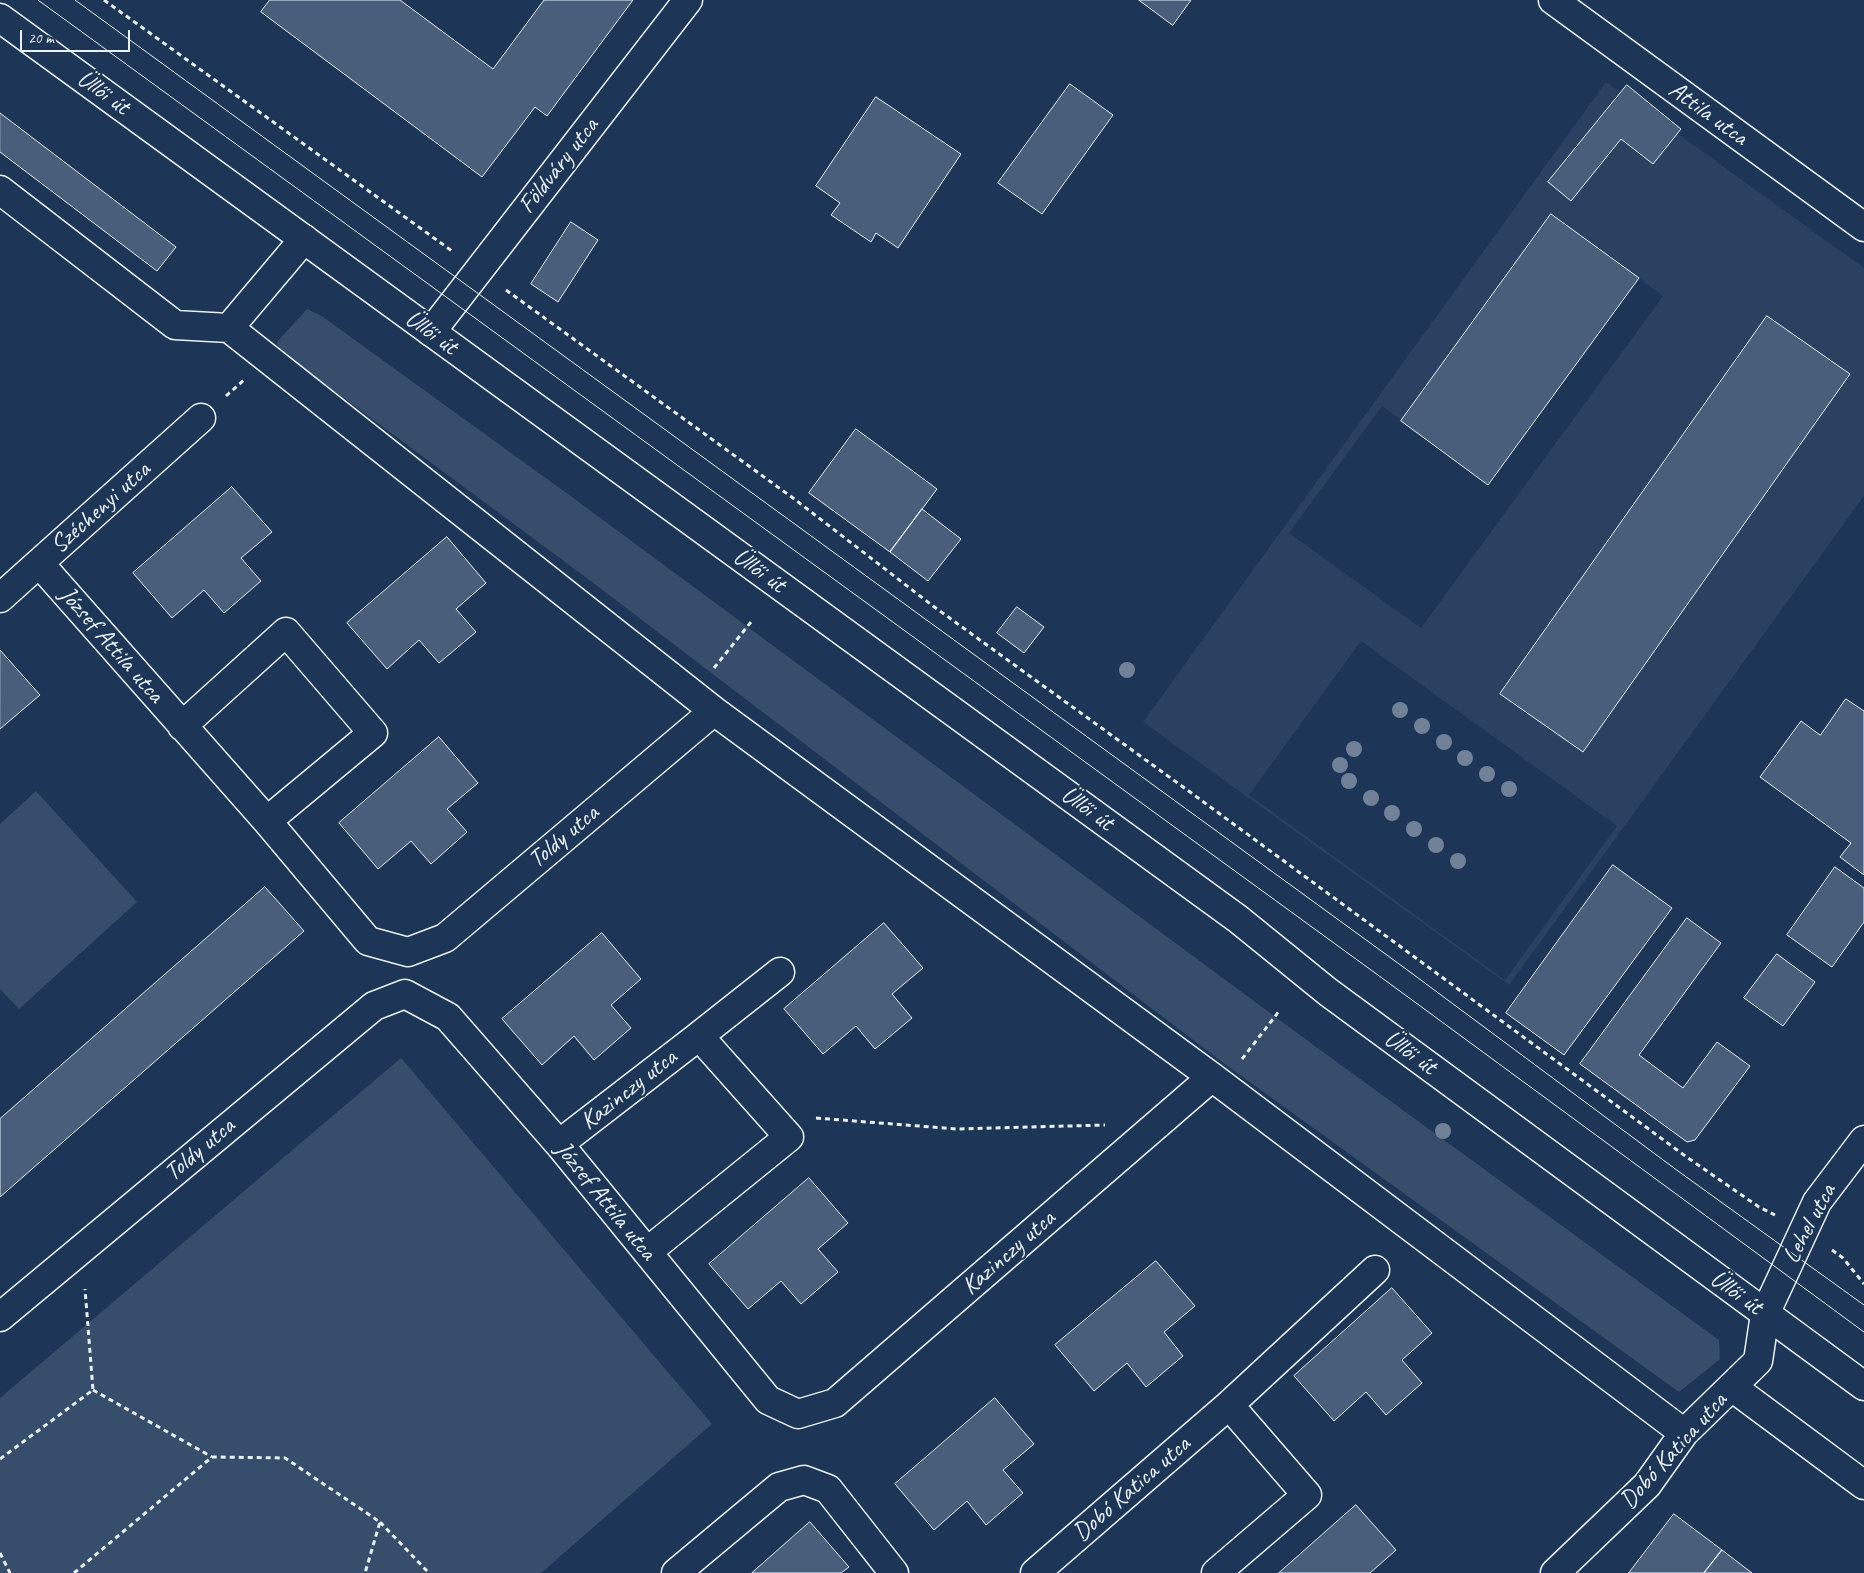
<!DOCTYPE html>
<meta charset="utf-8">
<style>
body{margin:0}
#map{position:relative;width:1864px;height:1573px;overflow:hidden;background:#1d3557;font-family:Caveat,sans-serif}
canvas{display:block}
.scale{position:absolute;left:20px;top:30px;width:110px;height:22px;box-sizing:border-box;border:2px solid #e8f1f8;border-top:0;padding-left:6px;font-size:15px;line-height:18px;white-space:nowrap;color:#e8f1f8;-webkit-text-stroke:4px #1d3557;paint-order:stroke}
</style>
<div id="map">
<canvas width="1864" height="1573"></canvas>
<div class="scale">20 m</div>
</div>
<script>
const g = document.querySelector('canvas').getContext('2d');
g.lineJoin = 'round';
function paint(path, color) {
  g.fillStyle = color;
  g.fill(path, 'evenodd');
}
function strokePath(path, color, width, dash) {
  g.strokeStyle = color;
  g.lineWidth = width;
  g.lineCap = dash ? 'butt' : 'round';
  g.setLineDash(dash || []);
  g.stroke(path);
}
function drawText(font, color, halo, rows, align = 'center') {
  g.font = font + ' Caveat,sans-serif';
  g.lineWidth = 4.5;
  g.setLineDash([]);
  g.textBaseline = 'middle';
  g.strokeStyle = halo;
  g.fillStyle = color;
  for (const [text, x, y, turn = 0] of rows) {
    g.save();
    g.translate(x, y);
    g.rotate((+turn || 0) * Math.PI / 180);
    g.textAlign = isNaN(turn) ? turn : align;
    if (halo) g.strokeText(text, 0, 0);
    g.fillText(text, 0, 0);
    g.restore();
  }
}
paint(new Path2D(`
 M 1606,82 L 1864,268 L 1864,496 L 1509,985 L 1143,722 ZM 1639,278 L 1663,296 L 1421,628 L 1289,533 L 1382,406 L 1489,484 ZM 1361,641 L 1617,826 L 1505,980 L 1249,795 Z`), '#2a4162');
paint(new Path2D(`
 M 307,309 L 323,317 L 576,500 L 1308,1041 L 1719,1340 L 1720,1359 L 1679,1392 L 1226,1065 L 592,582 L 279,350 L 277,342 Z
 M 36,791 L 137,902 L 19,1009 L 0,989 L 0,824 Z
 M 401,1058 L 712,1424 L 541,1573 L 0,1573 L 0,1398 Z`), '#374d6c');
const building = new Path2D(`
 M 270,0 L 400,0 L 493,69 L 544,0 L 633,0 L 547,116 L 535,107 L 482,177 L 261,12 Z
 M 1139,0 L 1191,0 L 1173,25 Z
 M 1070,84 L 1113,115 L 1042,214 L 998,183 Z
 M 1627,85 L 1681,129 L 1653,164 L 1621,139 L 1571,201 L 1548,182 Z
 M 876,97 L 961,154 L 898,248 L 876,233 L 871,242 L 831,215 L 840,203 L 816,186 Z
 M 0,113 L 176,247 L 157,271 L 0,152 Z
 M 1551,214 L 1639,278 L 1488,485 L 1401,421 Z
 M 571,222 L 598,240 L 558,302 L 531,284 Z
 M 1767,316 L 1850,374 L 1583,752 L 1500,694 Z
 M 856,429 L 937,489 L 890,552 L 809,493 Z
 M 232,487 L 272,532 L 241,558 L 261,581 L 224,613 L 204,590 L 172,618 L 133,573 Z
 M 922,509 L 961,539 L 928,581 L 890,552 Z
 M 447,537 L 486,583 L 456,609 L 476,632 L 439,663 L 419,640 L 387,669 L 347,623 Z
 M 1017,607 L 1044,627 L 1024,653 L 997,633 Z
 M 0,650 L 40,695 L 0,729 Z
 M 1846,699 L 1864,711 L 1864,875 L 1840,857 L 1851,843 L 1760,777 L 1801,721 L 1820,735 Z
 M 439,737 L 478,783 L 447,809 L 467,832 L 431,864 L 411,841 L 378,869 L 339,823 Z
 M 1613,865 L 1672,908 L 1564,1055 L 1506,1013 Z
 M 1835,867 L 1864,888 L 1864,922 L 1832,967 L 1787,935 Z
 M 265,887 L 304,931 L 0,1197 L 0,1119 Z
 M 1687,918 L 1721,943 L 1639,1055 L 1683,1088 L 1717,1042 L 1750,1066 L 1695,1140 L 1687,1142 L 1580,1064 Z
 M 884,923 L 923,968 L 892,994 L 912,1018 L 875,1049 L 856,1026 L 823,1054 L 784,1009 Z
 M 602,933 L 641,979 L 611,1005 L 631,1028 L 594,1060 L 574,1036 L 542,1065 L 502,1019 Z
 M 1777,954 L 1815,982 L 1783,1026 L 1744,998 Z
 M 809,1178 L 848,1223 L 818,1249 L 838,1272 L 801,1304 L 781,1281 L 748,1309 L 709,1264 Z
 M 1156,1261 L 1195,1306 L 1164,1332 L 1183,1356 L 1146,1387 L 1127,1363 L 1094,1391 L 1055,1345 Z
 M 1392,1288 L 1432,1333 L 1402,1360 L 1422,1383 L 1386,1415 L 1366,1392 L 1334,1421 L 1294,1376 Z
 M 995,1398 L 1034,1444 L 1003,1470 L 1023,1493 L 986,1525 L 967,1501 L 934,1530 L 895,1484 Z
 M 1356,1505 L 1396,1550 L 1370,1573 L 1279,1573 Z
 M 1674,1514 L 1722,1550 L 1704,1573 L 1629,1573 Z
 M 810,1522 L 849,1567 L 841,1573 L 752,1573 Z
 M 1722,1550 L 1752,1573 L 1704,1573 Z`);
paint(building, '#495e7a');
strokePath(building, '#e8f1f8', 1);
const minor = new Path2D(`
 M 1553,0 L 1864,227
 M 0,190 L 175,325 L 229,328
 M 304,239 L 229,328 L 714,711 L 1212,1077 L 1684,1433
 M 431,332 L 688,0
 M 39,563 L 267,821 L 368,941 L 408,952 L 445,938 L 714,711
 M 0,598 L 201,418
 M 182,726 L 286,632 L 373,733 L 267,821
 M 699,1036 L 780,972
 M 559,1144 L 699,1036 L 789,1137 L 647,1252
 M 0,1317 L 374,1006 L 405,994 L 448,1017 L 559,1144 L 768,1400 L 798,1414 L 835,1403 L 1212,1077
 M 1732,1387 L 1864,1485
 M 1229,1405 L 1375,1270
 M 676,1573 L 779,1487 L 804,1480 L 828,1489 L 894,1573
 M 1035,1573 L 1229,1405 L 1307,1495 L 1216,1573
 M 1555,1573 L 1647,1485 L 1684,1433 L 1758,1361 L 1765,1314 L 1817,1202 L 1864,1140`);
const major = new Path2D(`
 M 0,18 L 1238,919 L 1328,992 L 1864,1386`);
strokePath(minor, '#e8f1f8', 31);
strokePath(major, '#e8f1f8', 31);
strokePath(new Path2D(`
 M 104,0 L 452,251
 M 506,290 L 793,498 L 933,606 L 1190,792 L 1688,1158 L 1759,1207 L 1775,1215
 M 226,396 L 244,380
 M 714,668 L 751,622
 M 1242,1059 L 1280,1010
 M 816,1118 L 957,1129 L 1105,1125
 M 1832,1250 L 1843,1258 L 1864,1284
 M 93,1390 L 212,1457
 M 0,1459 L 93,1390 L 85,1289
 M 380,1522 L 429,1573
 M 0,1553 L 10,1573
 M 74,1573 L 212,1457 L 285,1458 L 380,1522 L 365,1573`), '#e8f1f8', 3, [5, 4]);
strokePath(minor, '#1d3557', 28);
strokePath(major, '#1d3557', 28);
strokePath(new Path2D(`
 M 38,0 L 1393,986 L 1864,1332
 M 75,0 L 1406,969 L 1678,1171 L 1864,1305`), '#e8f1f8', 1);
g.fillStyle = '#708198';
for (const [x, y] of [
 [1127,670],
 [1400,710],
 [1422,726],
 [1444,742],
 [1354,749],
 [1465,758],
 [1340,765],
 [1487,774],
 [1349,781],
 [1509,789],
 [1371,798],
 [1392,813],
 [1414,829],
 [1436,845],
 [1458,861],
 [1443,1131]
]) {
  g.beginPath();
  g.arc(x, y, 8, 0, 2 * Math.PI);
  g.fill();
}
drawText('25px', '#e8f1f8', '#1d3557', [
 ["Üllői út",103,93,36],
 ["Attila utca",1708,114,36],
 ["Földváry utca",559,166,-52],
 ["Üllői út",431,333,36],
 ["Széchenyi utca",101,508,-42],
 ["Üllői út",759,571,36],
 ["József Attila utca",111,645,49],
 ["Üllői út",1087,809,36],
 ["Toldy utca",564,837,-40],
 ["Üllői út",1410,1053,36],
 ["Kazinczy utca",629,1090,-38],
 ["Toldy utca",200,1150,-40],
 ["József Attila utca",605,1201,51],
 ["Lehel utca",1810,1224,-62],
 ["Kazinczy utca",1009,1253,-41],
 ["Üllői út",1736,1293,36],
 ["Dobó Katica utca",1674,1451,-48],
 ["Dobó Katica utca",1132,1489,-41]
]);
</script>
